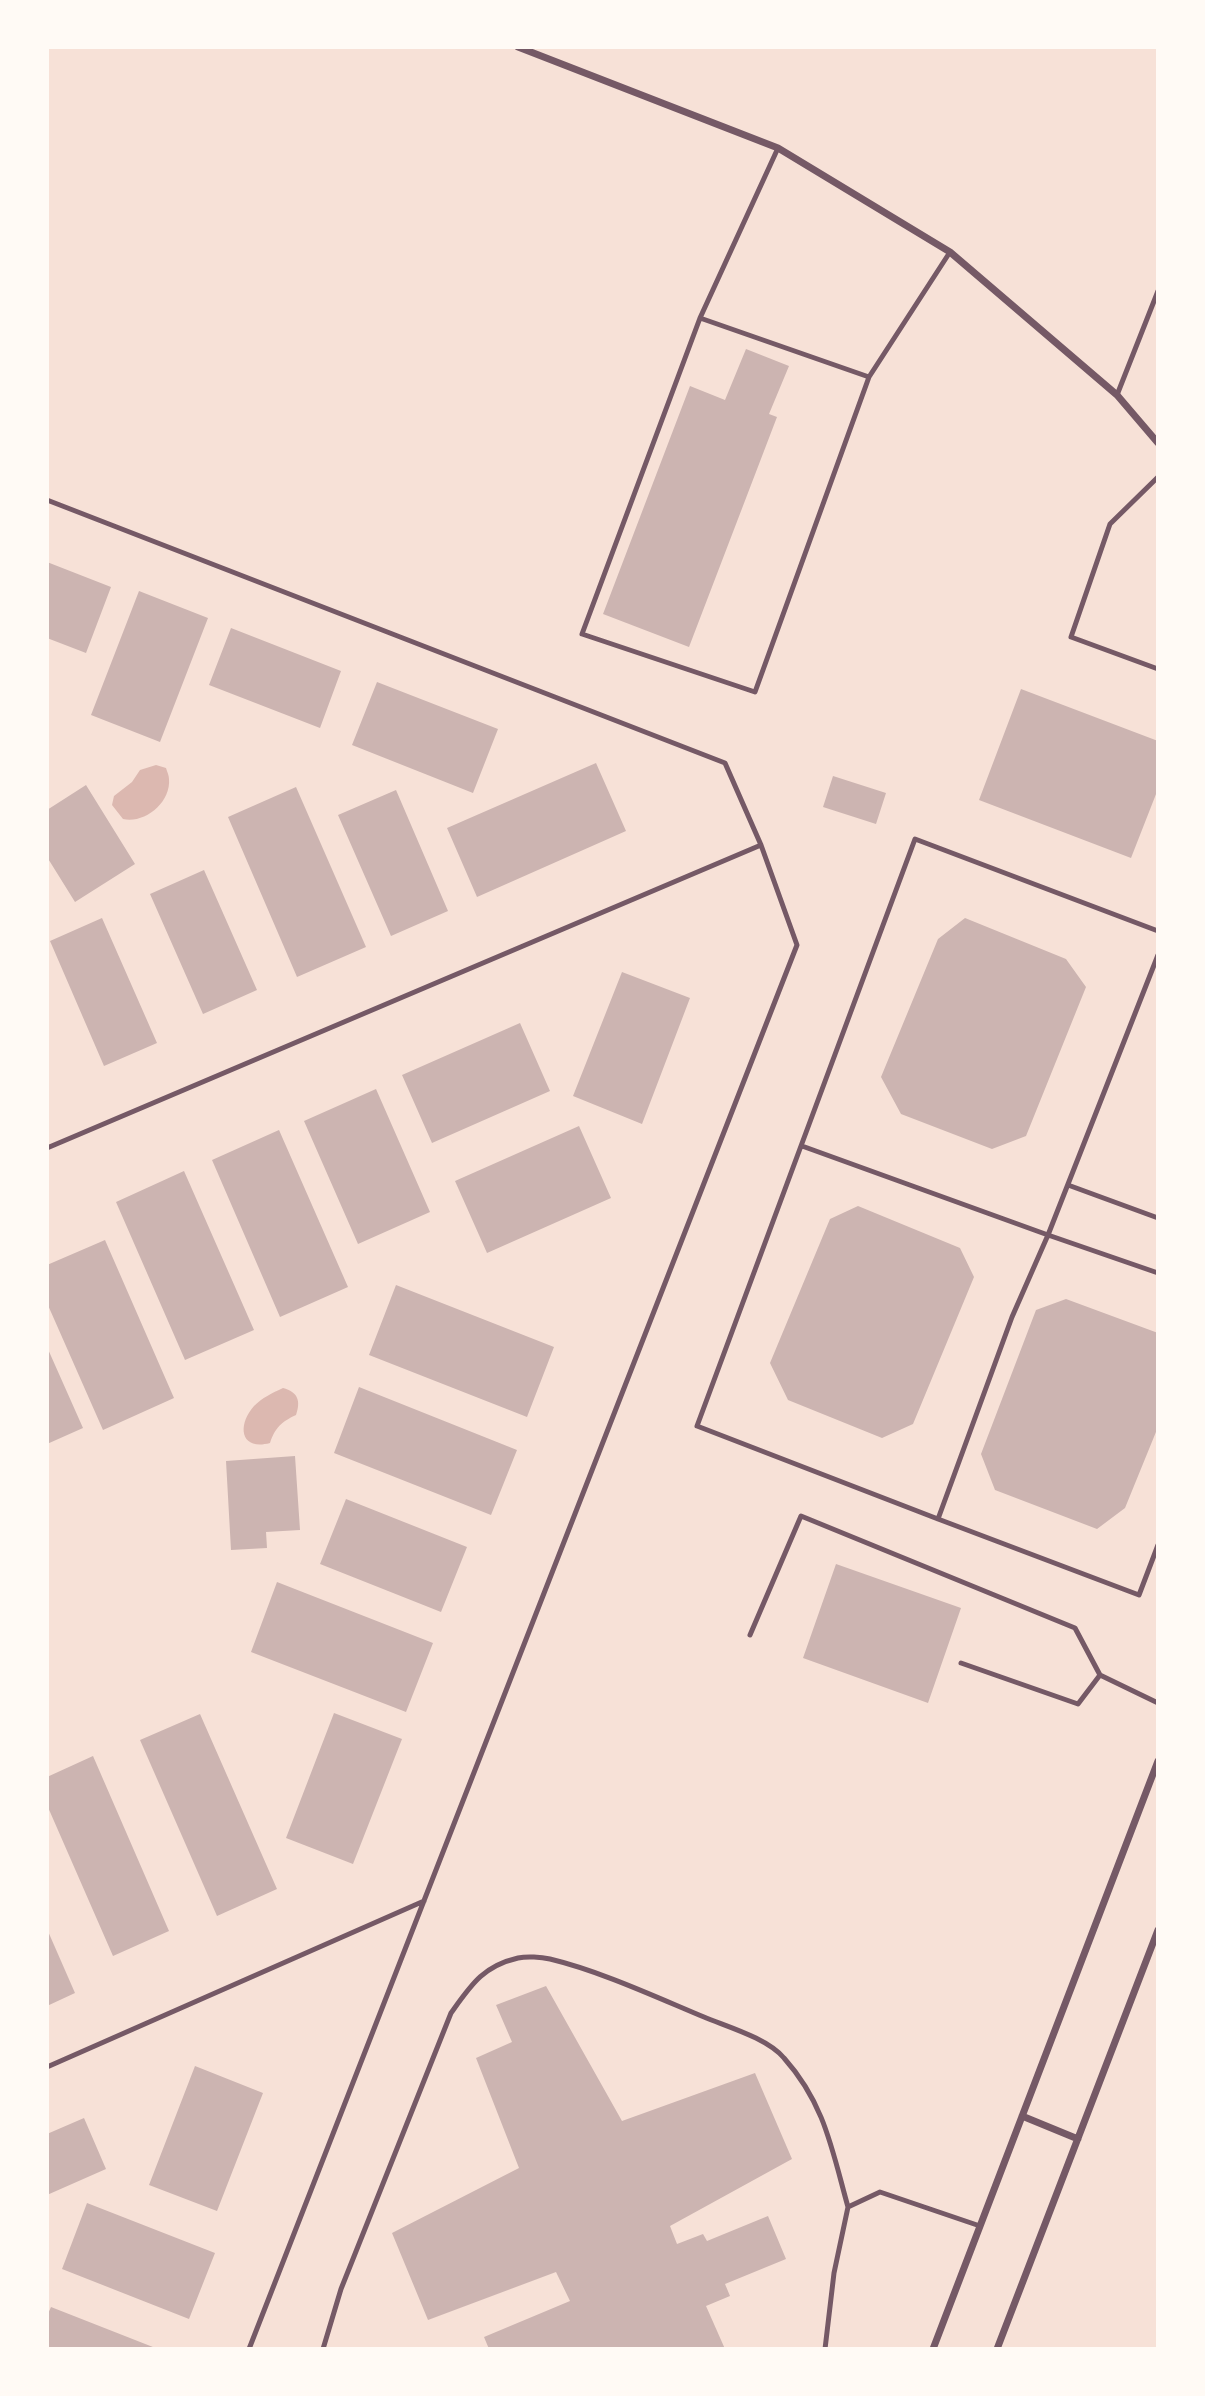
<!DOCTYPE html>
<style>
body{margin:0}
#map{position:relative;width:1205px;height:2396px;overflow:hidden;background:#f7e1d7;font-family:"Crimson Pro",serif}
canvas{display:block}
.frame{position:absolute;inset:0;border:49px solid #fffaf5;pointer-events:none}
</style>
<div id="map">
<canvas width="1205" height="2396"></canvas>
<div class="frame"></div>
</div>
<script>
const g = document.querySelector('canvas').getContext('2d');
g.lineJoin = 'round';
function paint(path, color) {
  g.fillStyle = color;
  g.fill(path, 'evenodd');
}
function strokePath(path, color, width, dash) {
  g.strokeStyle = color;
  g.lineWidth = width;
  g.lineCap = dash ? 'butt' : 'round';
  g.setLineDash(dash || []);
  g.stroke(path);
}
paint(new Path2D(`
 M 156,765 L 166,768 C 167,772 169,775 169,779 C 171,803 144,824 123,819 L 112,805 L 114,796 L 132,782 L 140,770 Z
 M 283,1388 C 298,1392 301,1401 296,1415 C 281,1422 275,1428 270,1443 C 240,1451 237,1425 254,1406 C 262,1398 272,1393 283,1388 Z`), '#dcb8b0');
paint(new Path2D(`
 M 746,349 L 789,366 L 769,414 L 777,417 L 689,647 L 603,614 L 690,386 L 725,400 Z
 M 47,562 L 111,587 L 86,653 L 47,638 Z
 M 139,591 L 208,618 L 160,742 L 91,715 Z
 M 231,628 L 341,671 L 320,728 L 209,685 Z
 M 377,682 L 498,729 L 473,793 L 352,745 Z
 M 1021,689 L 1158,741 L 1158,789 L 1131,858 L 979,800 Z
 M 596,763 L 626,831 L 477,897 L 447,828 Z
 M 833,776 L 886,793 L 876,824 L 823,807 Z
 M 86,785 L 135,864 L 75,902 L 47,857 L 47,810 Z
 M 296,787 L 366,947 L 297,977 L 228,817 Z
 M 396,790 L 448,911 L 391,936 L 338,815 Z
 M 204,870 L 257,990 L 203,1014 L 150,894 Z
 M 102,918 L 157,1043 L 104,1066 L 50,941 Z
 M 965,918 L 1066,959 L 1086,987 L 1026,1136 L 992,1149 L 901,1114 L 881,1077 L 938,939 Z
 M 622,972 L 690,998 L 642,1124 L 573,1096 Z
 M 520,1023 L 550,1091 L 432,1143 L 402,1075 Z
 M 376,1089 L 430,1212 L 358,1244 L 304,1121 Z
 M 579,1126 L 611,1198 L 487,1253 L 455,1181 Z
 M 279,1130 L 348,1287 L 280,1317 L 212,1160 Z
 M 184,1171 L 254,1330 L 185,1360 L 116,1202 Z
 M 858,1206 L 960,1248 L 974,1277 L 913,1424 L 882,1438 L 788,1400 L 770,1363 L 830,1219 Z
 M 105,1240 L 174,1398 L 103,1430 L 47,1303 L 47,1265 Z
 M 396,1285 L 554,1347 L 527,1417 L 369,1355 Z
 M 1066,1299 L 1158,1333 L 1158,1427 L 1125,1508 L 1097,1529 L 995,1490 L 981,1454 L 1036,1310 Z
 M 47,1347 L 83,1428 L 47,1444 Z
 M 359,1387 L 517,1450 L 491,1515 L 334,1453 Z
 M 295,1456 L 300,1530 L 266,1532 L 267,1548 L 231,1550 L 226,1461 Z
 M 346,1499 L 467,1547 L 441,1612 L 320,1564 Z
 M 836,1564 L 961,1608 L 928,1703 L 803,1658 Z
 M 277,1582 L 433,1643 L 406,1712 L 251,1652 Z
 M 334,1713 L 402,1739 L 353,1864 L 286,1838 Z
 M 200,1714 L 277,1889 L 217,1916 L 140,1740 Z
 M 93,1756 L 169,1931 L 113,1956 L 47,1805 L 47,1777 Z
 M 47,1929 L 75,1993 L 47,2006 Z
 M 546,1986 L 622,2121 L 755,2073 L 792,2159 L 670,2226 L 677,2244 L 703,2234 L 707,2241 L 768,2216 L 786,2259 L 725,2284 L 730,2296 L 706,2306 L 725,2349 L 489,2349 L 484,2337 L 570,2301 L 556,2272 L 428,2320 L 392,2233 L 519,2168 L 476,2058 L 512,2042 L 496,2005 Z
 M 195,2066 L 263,2093 L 217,2211 L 149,2185 Z
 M 84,2118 L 106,2169 L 47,2195 L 47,2134 Z
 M 87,2203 L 215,2253 L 189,2319 L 62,2269 Z
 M 51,2307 L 158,2349 L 47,2349 L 47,2316 Z`), '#ccb4b1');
strokePath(new Path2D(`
 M 778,148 L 700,318 L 582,634 L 755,692 L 869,377 L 950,252
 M 700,318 L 869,377
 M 1117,395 L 1158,291
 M 1158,477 L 1110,524 L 1071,637 L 1158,669
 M 47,500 L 725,763 L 761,845 L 797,945 L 249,2349
 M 802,1146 L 1048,1235 L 1158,955
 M 47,1148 L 761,845
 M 1068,1185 L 1158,1218
 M 1158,1273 L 1048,1235 L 1012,1317 L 938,1519 L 1139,1595 L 1158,1545
 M 938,1519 L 697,1426 L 915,839 L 1158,931
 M 750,1635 L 801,1516 L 1075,1628 L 1100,1675 L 1158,1703
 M 961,1663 L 1078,1704 L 1100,1675
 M 47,2067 L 424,1901
 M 323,2349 L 341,2289 L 451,2013 C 471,1985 483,1966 518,1958 C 527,1956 541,1957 550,1959 C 600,1971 656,1997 704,2017 C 728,2027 767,2038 784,2058 C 825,2104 832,2150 848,2207
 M 825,2349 L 834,2273 L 848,2207 L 880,2192 L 980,2226`), '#755966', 5);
strokePath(new Path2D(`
 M 518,47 L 778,148 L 950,252 L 1117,395 L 1158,443
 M 1022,2116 L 1078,2139
 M 933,2349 L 1158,1761
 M 997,2349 L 1158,1930`), '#755966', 7);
</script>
